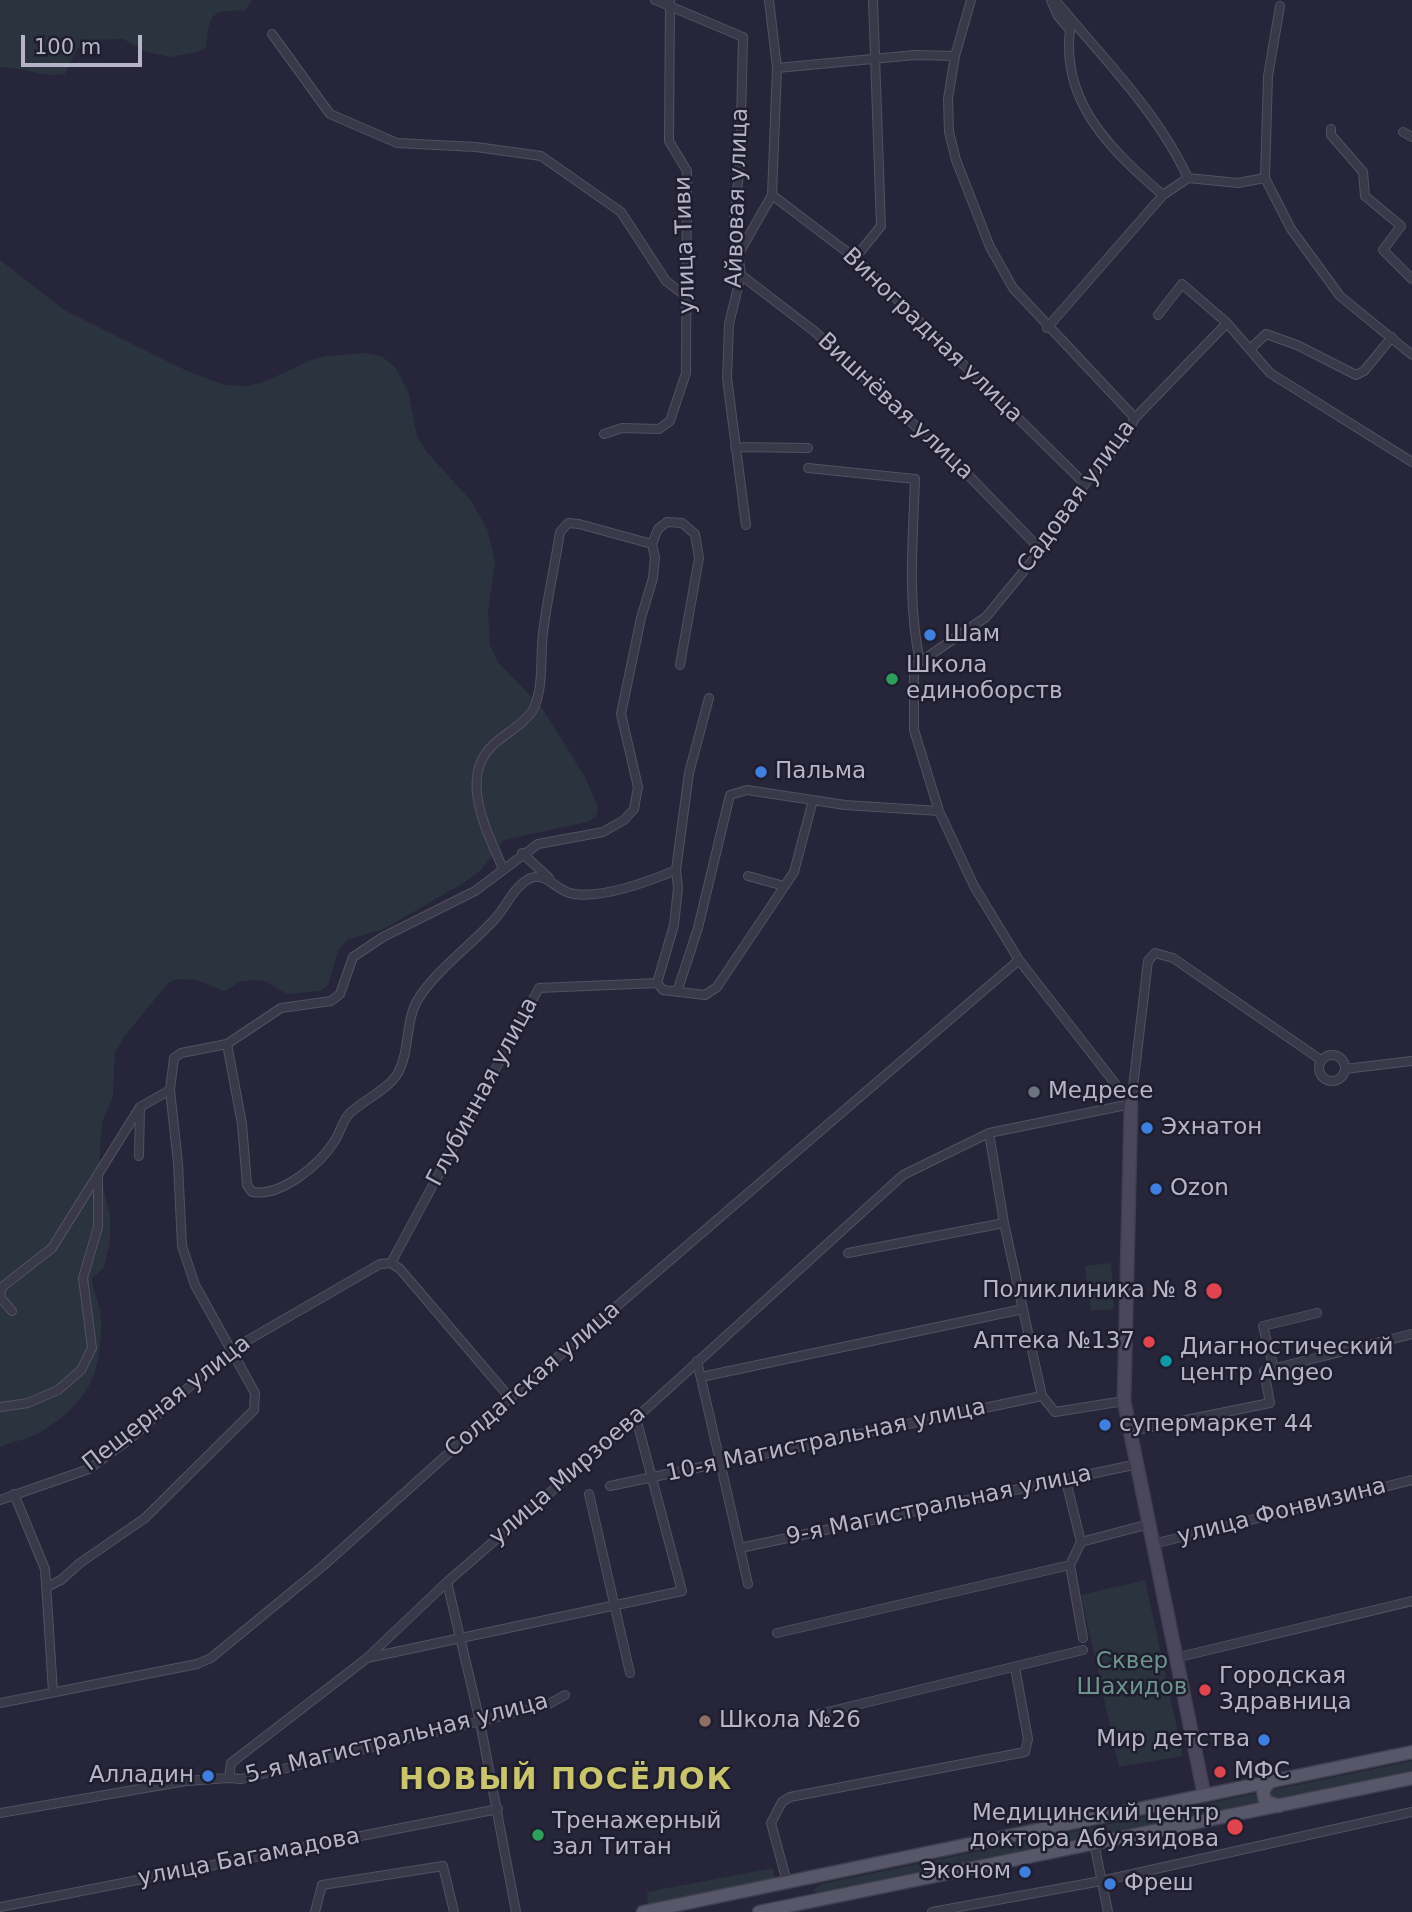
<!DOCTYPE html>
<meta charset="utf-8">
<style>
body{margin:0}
#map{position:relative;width:1412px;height:1912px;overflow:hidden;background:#27253a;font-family:"DejaVu Sans",sans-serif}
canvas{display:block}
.scale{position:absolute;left:21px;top:35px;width:121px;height:32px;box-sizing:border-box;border:4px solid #b6b4c6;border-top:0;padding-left:9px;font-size:21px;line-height:24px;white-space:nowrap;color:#b6b4c6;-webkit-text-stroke:5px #1f1e2f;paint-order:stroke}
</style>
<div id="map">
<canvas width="1412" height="1912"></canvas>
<div class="scale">100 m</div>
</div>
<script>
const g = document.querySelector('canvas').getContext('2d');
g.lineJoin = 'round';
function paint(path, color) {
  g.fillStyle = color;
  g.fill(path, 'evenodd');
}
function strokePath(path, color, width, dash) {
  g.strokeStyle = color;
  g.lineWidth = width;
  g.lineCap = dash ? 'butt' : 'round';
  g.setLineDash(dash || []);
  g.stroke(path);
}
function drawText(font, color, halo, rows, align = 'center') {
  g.font = font + ' "DejaVu Sans",sans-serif';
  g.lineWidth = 5;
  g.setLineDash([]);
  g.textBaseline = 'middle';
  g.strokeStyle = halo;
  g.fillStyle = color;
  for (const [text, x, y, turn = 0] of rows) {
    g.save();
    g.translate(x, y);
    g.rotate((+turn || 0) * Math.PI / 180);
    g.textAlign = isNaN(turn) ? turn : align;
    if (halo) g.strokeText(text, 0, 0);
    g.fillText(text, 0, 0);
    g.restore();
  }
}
paint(new Path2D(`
 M 0,0 L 251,0 L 251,3 L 244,11 C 208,9 210,16 206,47 L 198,52 L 170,57 L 147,52 L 123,39 L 90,40 L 77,49 L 65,74 C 42,78 23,67 0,67 Z
 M 0,260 L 66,311 L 185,370 L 224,385 L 246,386 L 264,382 L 311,360 L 326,356 L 366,353 L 381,356 L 395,367 L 408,391 L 417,436 L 427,452 L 472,502 L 488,531 L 495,562 L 488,611 L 490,645 L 498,662 L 542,708 L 585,777 L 598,807 L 596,817 L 587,822 L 504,840 L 482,869 L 465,882 L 384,929 L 347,940 L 338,951 L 328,985 L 321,991 L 287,994 L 264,981 L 252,980 L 239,982 L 225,991 L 196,980 L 176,979 L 168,983 L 124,1037 L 115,1053 L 113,1096 L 102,1123 L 99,1169 L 110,1216 L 110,1243 L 104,1268 L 92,1278 C 93,1292 101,1306 101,1320 C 102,1374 88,1403 41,1432 C 29,1439 13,1441 0,1447 Z
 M 1111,1263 L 1114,1309 L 1091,1311 L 1085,1266 Z
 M 1145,1580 L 1183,1756 L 1119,1767 L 1081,1595 Z
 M 1412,1761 L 1412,1772 L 818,1893 L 812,1891 L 821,1884 Z
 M 773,1868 L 775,1879 L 648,1906 L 647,1892 Z`), '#2a333e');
const street = new Path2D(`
 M 655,0 L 743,37 L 740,164 L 734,220 L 741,275 L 729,324 L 727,378 L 746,525
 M 971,0 L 955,56 L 948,99 L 949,132 L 956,160 L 990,247 L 1013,288 L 1135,418
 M 1051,0 L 1058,16 L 1070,30 C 1061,103 1112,151 1163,195
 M 1055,0 C 1101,56 1158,112 1188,178 L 1238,183 L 1265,178
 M 1280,6 L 1268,76 L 1265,178 L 1291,229 L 1340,296 L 1412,355
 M 272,34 L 330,114 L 397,143 L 476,147 L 541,156 L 621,212 L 666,281 L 687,297
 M 777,68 L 915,55 L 955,56
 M 1331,129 L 1331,135 L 1363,172 L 1365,196 L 1401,226 L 1383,250 L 1412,279
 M 1403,132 L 1412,137
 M 772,195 L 855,258 L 1085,484
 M 739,253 L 772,195 L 777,68 L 769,0
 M 855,258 L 881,226 L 873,0
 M 741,275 L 814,331 L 971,478 L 1041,550
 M 1158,315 L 1182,284 L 1227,323 L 1270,373 L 1412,462
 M 1047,328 L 1163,195 L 1188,178
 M 1250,349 L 1266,334 L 1297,345 L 1356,375 L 1364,371 L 1392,337
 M 604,434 L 622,428 L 659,429 L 670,421 L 686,373 L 687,171 L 669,141 L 670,0
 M 735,447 L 808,448
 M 808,468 L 915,479 C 913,540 907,601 920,662
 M 652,544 L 658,529 L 667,522 L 682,523 L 695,534 L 699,558 L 680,665
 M 522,853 L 549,878
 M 503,869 C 488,833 457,777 494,744 C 505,734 528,721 534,708 C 544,685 540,657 543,633 C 547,599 555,565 560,532 L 568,523 L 579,524 L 652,544
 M 676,870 L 678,888 L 674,925 L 657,983 L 663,990 L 705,995 L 717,987 L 794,872 L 813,800
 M 748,876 L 784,886
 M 677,992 L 698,928 L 730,795 L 747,790 L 845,805 L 939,811
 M 227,1044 L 242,1124 L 247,1185 L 252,1192 C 281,1197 319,1165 334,1142 C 340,1133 342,1122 349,1114 C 363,1100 388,1090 398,1073 C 410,1051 405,1023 417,1001 C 433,973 471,945 494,920 C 505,909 510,893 523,883 C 545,865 554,892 574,894 C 604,898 650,881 676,870 L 689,773 L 709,698
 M1319 1068a13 13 0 1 1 26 0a13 13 0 1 1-26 0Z
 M 1345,1069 L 1412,1061
 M 1131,1104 L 1019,960 L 974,886 L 939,811 L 914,730 L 914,666 L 986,617 L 1041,550 L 1085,484 L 1122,442 L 1135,418 L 1227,323
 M 1131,1104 L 1148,961 L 1155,953 L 1173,958 L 1321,1060
 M 989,1133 L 1004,1223 L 1042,1396 L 1055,1412 L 1124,1401
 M 139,1156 L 140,1107 L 170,1090
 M 848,1253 L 1004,1223
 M 391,1263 L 539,988 L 657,983
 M 12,1311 L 0,1297 L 2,1287 L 52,1248 L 140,1107
 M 697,1361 L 748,1584
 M 1274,1369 L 1263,1326 L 1317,1313
 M 701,1377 L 1023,1309
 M 0,1407 L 28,1403 L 58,1390 L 81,1370 L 92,1348 L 83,1278 L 98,1227 L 98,1174
 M 1131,1431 L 1270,1403 L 1264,1371 L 1412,1334
 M 1066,1481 L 1081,1542 L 1070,1565 L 1083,1638
 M 610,1486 L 1042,1396
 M 14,1494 L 45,1569 L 53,1692
 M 589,1494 L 630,1673
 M 0,1500 L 89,1469 L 131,1438 L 231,1350 L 380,1264 L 391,1263 L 400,1269 L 510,1398
 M 1081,1542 L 1149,1524
 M 1153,1544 L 1412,1480
 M 740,1548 L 1138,1464
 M 447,1582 L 480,1722 L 516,1912
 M 47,1587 L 61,1580 L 80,1563 L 145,1518 L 254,1410 L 255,1393 L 195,1285 L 182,1246 L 178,1163 L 170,1090 L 174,1058 L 181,1053 L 227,1044 L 281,1008 L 331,1001 L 340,994 L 353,957 L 383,937 L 475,891 L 538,844 L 603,832 L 624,820 L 634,809 L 638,787 L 621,714 L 641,618 L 653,578 L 655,557 L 652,544
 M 777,1633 L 1070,1565
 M 367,1658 L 682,1591 L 636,1418
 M 1175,1658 L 1412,1601
 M 0,1703 L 197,1664 L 211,1658 L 323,1566 L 510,1398 L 1019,960
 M 815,1715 L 1083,1650
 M 229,1778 L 241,1779 L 547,1705 L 565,1695
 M 0,1813 L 186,1781 L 229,1778 L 231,1763 L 366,1659 L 447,1582 L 636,1418 L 903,1175 L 989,1133 L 1131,1104
 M 1094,1843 L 1108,1912
 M 787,1882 L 771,1823 L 782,1802 L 790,1797 L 1025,1752 L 1028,1739 L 1015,1667
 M 0,1907 L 498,1809
 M 315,1912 L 322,1885 L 443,1866 L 454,1912
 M 932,1912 L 1101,1881 L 1412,1812`);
const secondary = new Path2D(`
 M 1131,1104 L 1124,1401 L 1204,1794`);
const primary = new Path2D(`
 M 1270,1781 L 1263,1791 L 1265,1801 L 1279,1806
 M 643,1912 L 1412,1752
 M 759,1912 L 1412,1778`);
strokePath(street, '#525162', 10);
strokePath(secondary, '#403f50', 15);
strokePath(primary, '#403f50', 15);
strokePath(street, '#3a394a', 8);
strokePath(secondary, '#4a475d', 12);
strokePath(primary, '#58576a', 12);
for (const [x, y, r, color] of [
 [930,635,7,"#3f7fe0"],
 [892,679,7,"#2e9e5b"],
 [761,772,7,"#3f7fe0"],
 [1034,1092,7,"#6b7280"],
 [1147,1128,7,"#3f7fe0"],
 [1156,1189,7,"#3f7fe0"],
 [1214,1291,9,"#e0444e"],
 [1149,1342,7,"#e0444e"],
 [1166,1361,7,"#0f9aa8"],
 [1105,1425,7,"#3f7fe0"],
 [1205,1690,7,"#e0444e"],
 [705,1721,7,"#8d6e63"],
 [1264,1740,7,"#3f7fe0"],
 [1220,1772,7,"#e0444e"],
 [208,1776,7,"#3f7fe0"],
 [1235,1827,9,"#e0444e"],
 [538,1835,7,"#2e9e5b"],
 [1025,1872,7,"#3f7fe0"],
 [1110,1884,7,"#3f7fe0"]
]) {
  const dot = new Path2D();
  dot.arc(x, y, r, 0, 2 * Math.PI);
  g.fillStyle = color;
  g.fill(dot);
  strokePath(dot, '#1f1e2f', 2.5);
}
drawText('23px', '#b6b4c6', '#1f1e2f', [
 ["Айвовая улица",738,198,-88],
 ["улица Тиви",686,245,-92],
 ["Виноградная улица",932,336,44],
 ["Вишнёвая улица",895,407,43],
 ["Садовая улица",1077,497,-54],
 ["Глубинная улица",483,1092,-62],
 ["Солдатская улица",533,1380,-41],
 ["Пещерная улица",167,1404,-38],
 ["10-я Магистральная улица",826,1441,-12],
 ["улица Мирзоева",568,1476,-41],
 ["9-я Магистральная улица",939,1506,-12],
 ["улица Фонвизина",1282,1512,-14],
 ["5-я Магистральная улица",397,1739,-14],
 ["улица Багамадова",249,1858,-11]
]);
drawText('23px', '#b6b4c6', '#1f1e2f', [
 ["Шам",944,635],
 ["Школа",906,666],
 ["единоборств",906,692],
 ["Пальма",775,772],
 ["Медресе",1048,1092],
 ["Эхнатон",1161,1128],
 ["Ozon",1170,1189],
 ["Поликлиника № 8",1198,1291,"right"],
 ["Аптека №137",1135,1342,"right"],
 ["Диагностический",1180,1348],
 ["центр Angeo",1180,1374],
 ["супермаркет 44",1119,1425],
 ["Городская",1219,1677],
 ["Здравница",1219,1703],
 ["Школа №26",719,1721],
 ["Мир детства",1250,1740,"right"],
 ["МФС",1234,1772],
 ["Алладин",194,1776,"right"],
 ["Медицинский центр",1219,1814,"right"],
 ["доктора Абуязидова",1219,1840,"right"],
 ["Тренажерный",552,1822],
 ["зал Титан",552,1848],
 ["Эконом",1011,1872,"right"],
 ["Фреш",1124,1884]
], 'left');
drawText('23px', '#6d948a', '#1f1e2f', [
 ["Сквер",1132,1662],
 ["Шахидов",1132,1688]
]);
g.letterSpacing = '2px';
drawText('bold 30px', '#cac46b', '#1f1e2f', [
 ["НОВЫЙ ПОСЁЛОК",566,1781]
]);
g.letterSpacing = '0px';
</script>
